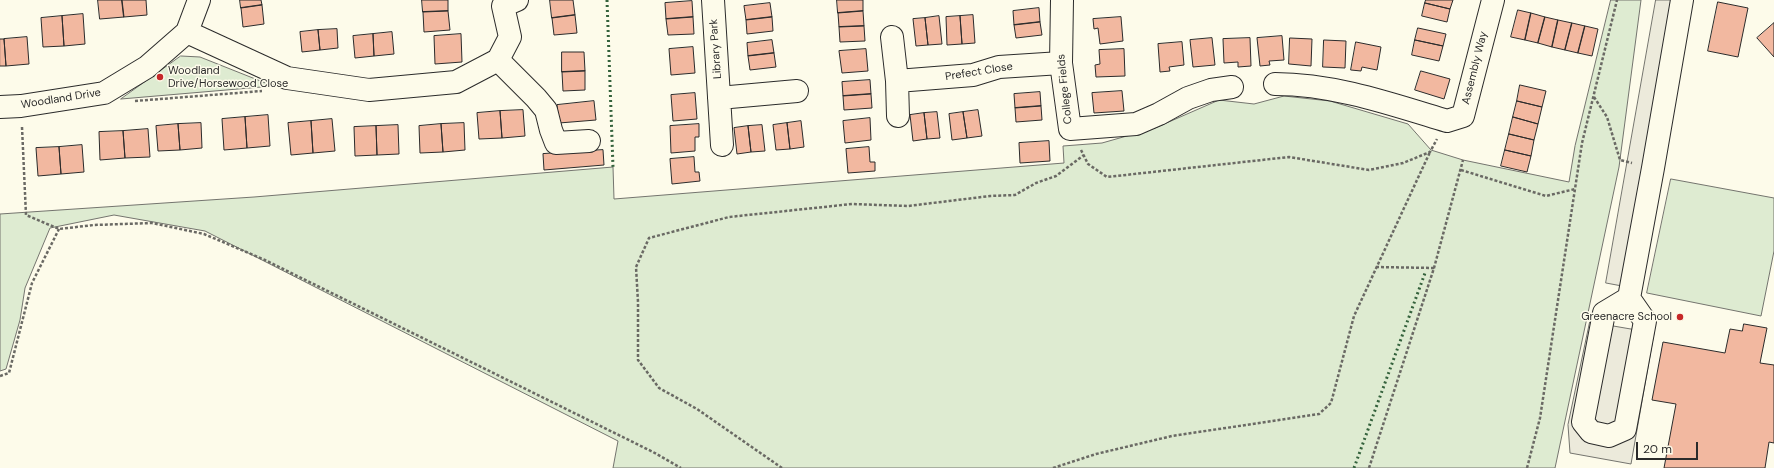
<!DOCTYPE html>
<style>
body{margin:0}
#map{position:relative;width:1774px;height:468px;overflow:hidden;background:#fdfbea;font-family:"DM Sans",sans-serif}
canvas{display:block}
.scale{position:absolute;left:1636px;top:442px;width:62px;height:18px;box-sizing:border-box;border:2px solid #2b2b2b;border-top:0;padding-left:5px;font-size:12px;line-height:14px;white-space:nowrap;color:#2b2b2b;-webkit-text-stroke:3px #fdfbea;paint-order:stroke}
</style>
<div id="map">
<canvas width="1774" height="468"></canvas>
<div class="scale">20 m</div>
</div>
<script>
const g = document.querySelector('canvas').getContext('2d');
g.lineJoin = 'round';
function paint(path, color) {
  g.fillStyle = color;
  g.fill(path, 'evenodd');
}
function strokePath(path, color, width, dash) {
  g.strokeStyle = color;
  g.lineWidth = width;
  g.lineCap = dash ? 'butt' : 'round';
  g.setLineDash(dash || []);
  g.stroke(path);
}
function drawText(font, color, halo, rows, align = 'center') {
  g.font = font + ' "DM Sans",sans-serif';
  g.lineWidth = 3;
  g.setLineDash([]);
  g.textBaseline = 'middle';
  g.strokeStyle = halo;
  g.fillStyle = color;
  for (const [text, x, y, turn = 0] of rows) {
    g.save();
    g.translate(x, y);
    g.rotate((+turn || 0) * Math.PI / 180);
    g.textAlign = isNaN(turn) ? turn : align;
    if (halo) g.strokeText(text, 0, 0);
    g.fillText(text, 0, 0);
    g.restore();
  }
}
const green = new Path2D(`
 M 1611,0 L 1641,0 L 1619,167 L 1555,468 L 613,468 L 618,441 L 205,231 L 114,215 L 50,228 L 25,288 L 20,320 L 6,369 L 0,371 L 0,214 L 254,197 L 613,167 L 614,199 L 1064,163 L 1063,146 L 1102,143 L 1155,128 L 1219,100 L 1254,104 L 1284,96 L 1330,101 L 1408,124 L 1431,150 L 1463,160 L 1569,182 L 1575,146 Z
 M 181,56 L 200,57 L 273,86 L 121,99 Z
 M 1671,179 L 1774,198 L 1774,251 L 1761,316 L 1647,293 Z`);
paint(green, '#deebd1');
strokePath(green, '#74746e', 1);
const parking = new Path2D(`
 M 1656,0 L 1673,0 L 1622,286 L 1606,283 Z
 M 1590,322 L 1654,333 L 1631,464 L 1570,453 L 1568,425 Z`);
paint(parking, '#eceadb');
strokePath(parking, '#74746e', 1);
const building = new Path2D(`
 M 98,0 L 122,0 L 124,17 L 100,19 Z
 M 122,0 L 146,0 L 147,15 L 124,17 Z
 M 240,0 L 261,0 L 262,5 L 241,8 Z
 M 422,0 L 448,0 L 448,11 L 423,12 Z
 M 550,0 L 573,0 L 575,15 L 552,18 Z
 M 837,0 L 863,0 L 863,11 L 838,13 Z
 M 1426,0 L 1453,0 L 1450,9 L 1425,3 Z
 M 692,1 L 693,17 L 666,19 L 665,3 Z
 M 1718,2 L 1748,8 L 1738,57 L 1708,51 Z
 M 770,3 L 772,17 L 746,20 L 744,6 Z
 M 1425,3 L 1450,9 L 1447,22 L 1422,16 Z
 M 262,5 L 264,24 L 243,27 L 241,8 Z
 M 1039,8 L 1040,22 L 1014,25 L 1013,11 Z
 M 1518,10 L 1531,13 L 1525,40 L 1511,37 Z
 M 448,11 L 450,30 L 424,32 L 423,12 Z
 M 863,11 L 864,26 L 839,27 L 838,13 Z
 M 1531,13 L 1545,17 L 1538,43 L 1525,40 Z
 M 83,14 L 85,44 L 64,46 L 62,16 Z
 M 575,15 L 577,33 L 554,35 L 552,18 Z
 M 973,15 L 975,43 L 962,44 L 960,16 Z
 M 62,16 L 64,46 L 43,47 L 41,18 Z
 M 939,16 L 942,44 L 928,45 L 925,18 Z
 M 960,16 L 962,44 L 947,45 L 946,17 Z
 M 693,17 L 694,34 L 668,35 L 666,19 Z
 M 772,17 L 773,31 L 747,34 L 746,20 Z
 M 1121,17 L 1123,41 L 1100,44 L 1098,28 L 1094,29 L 1093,19 Z
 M 1545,17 L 1558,20 L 1552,47 L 1538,43 Z
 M 925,18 L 928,45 L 916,46 L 913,19 Z
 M 1558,20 L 1572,23 L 1565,50 L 1552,47 Z
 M 1040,22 L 1042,35 L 1016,38 L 1014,25 Z
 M 1572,23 L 1585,26 L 1578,53 L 1565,50 Z
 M 1774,23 L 1774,57 L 1757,38 Z
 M 864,26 L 865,41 L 840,42 L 839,27 Z
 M 1585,26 L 1598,29 L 1592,56 L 1578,53 Z
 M 1418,28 L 1446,34 L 1443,46 L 1415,40 Z
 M 337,29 L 338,48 L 320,50 L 318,30 Z
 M 318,30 L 320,50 L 302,52 L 300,32 Z
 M 392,32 L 394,54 L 374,56 L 373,34 Z
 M 373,34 L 374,56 L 355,58 L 353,36 Z
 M 461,34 L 462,62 L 435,64 L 434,36 Z
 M 1282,36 L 1284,60 L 1269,61 L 1270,65 L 1260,66 L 1257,38 Z
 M 27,37 L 29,64 L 6,66 L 4,39 Z
 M 1212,38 L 1215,65 L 1193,67 L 1190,40 Z
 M 1250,38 L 1251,66 L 1238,67 L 1238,62 L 1224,63 L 1223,39 Z
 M 1290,38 L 1312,39 L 1311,66 L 1289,64 Z
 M 0,39 L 4,39 L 6,66 L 0,66 Z
 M 772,40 L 774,53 L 748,56 L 747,43 Z
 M 1324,40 L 1346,41 L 1345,68 L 1323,67 Z
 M 1415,40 L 1443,46 L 1439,61 L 1412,55 Z
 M 1182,42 L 1184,65 L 1169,67 L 1170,71 L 1160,72 L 1158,44 Z
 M 1356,42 L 1381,47 L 1377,70 L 1362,67 L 1361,71 L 1351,70 Z
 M 693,47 L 695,73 L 671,75 L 669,49 Z
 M 866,49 L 868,71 L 842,73 L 839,51 Z
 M 1124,49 L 1125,76 L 1096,77 L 1095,65 L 1100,64 L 1099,50 Z
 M 562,52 L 584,52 L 585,71 L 562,72 Z
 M 774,53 L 776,67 L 750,70 L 748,56 Z
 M 585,71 L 585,90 L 563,91 L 562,72 Z
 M 1421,71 L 1450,79 L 1444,99 L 1415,90 Z
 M 870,80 L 871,94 L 843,96 L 842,82 Z
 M 1520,85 L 1546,91 L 1542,107 L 1517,101 Z
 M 1122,91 L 1124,111 L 1094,113 L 1092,93 Z
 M 1040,92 L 1041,106 L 1015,108 L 1014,94 Z
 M 695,93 L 697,119 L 673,121 L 671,95 Z
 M 871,94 L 872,108 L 844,110 L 843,96 Z
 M 594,101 L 596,120 L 559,123 L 557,105 Z
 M 1517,101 L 1542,107 L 1538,124 L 1513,117 Z
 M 1041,106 L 1042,120 L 1016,122 L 1015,108 Z
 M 523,110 L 525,136 L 502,138 L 500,111 Z
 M 978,110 L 982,136 L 967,138 L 963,112 Z
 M 500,111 L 502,138 L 479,139 L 477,113 Z
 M 937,112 L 940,138 L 927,139 L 924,113 Z
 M 963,112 L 967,138 L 952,140 L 949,114 Z
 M 924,113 L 927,139 L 913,141 L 910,115 Z
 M 268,115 L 270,146 L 247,148 L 245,117 Z
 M 245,117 L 247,148 L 224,150 L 222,119 Z
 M 1513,117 L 1538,124 L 1534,140 L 1509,134 Z
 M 870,118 L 871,140 L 845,143 L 843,121 Z
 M 332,119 L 335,151 L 313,153 L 311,121 Z
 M 311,121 L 313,153 L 291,155 L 288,123 Z
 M 801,121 L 804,147 L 790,149 L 787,123 Z
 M 201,123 L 202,148 L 180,150 L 178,124 Z
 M 464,123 L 465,150 L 443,152 L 441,124 Z
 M 787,123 L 790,149 L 776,150 L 773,125 Z
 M 178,124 L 180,150 L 158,151 L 156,126 Z
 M 441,124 L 443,152 L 420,153 L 419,126 Z
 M 699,124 L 699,137 L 695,137 L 695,151 L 671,153 L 670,126 Z
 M 398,125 L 399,154 L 377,155 L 376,126 Z
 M 762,125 L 765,151 L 751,152 L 748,126 Z
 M 376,126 L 377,155 L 355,156 L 354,127 Z
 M 748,126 L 751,152 L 737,154 L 734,128 Z
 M 148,129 L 150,157 L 125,158 L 123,131 Z
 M 123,131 L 125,158 L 100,160 L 99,132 Z
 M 1509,134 L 1534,140 L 1531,156 L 1505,150 Z
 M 1049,141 L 1050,161 L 1020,163 L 1019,143 Z
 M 82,145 L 84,172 L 61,174 L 59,147 Z
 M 59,147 L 61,174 L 38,176 L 36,148 Z
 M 869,147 L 870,162 L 875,162 L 875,171 L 848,173 L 846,149 Z
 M 603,150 L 604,165 L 544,170 L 543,154 Z
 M 1505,150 L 1531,156 L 1527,172 L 1501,166 Z
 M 694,157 L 695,172 L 699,172 L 700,181 L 672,184 L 670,159 Z
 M 1744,324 L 1767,328 L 1760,363 L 1774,365 L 1774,443 L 1769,442 L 1765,468 L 1664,468 L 1676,404 L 1652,400 L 1663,342 L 1725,353 L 1730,329 L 1742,331 Z`);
paint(building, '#f2b8a0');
strokePath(building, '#2b2b2b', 1);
const minor = new Path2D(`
 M 713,0 L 722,145
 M 1062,0 L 1061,63 L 1070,129 L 1136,124 L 1159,114 L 1188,98 L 1211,90 L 1232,87
 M 187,32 L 287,78 L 369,90 L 456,82 L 498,60 L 510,37 L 503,6 L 517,0
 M 892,37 L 897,81 L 898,116
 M 498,60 L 536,98 L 546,110 L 551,130 L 556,143 L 589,141
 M 897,81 L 973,75 L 999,67 L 1061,63
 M 1275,84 C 1334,84 1391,104 1447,121 L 1463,116 L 1493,0
 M 719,98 L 797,91
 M 0,107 L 21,106 L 104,93 L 147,67 L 187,32 L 199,0
 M 1629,298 L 1604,313 L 1583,422 L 1591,432 L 1609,436 L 1625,429 L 1645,321 L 1629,298 L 1653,168 L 1682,0`);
strokePath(minor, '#2b2b2b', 24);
strokePath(new Path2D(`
 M 1594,97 L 1607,117 L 1620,160 L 1632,163
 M 135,101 L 262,91
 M 22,127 L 26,215 L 59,229 L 94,225 L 152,223 L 204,234 L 265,260 L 653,452 L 681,468
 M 1081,150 L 1088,164 L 1107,177 L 1289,157 L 1369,170 L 1403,163 L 1430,152 L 1437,139
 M 1461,170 L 1546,196 L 1575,189
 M 1376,267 L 1434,268
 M 0,376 L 9,373 L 32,283 L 59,229
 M 782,468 L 697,409 L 659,388 L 638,360 L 638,302 L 636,267 L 649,238 L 729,217 L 852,204 L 908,206 L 990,196 L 1015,195 L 1036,183 L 1056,176 L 1084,155
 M 1053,468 L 1096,454 L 1172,436 L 1319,414 L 1331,403 L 1354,316 L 1430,152
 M 1369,468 L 1434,268 L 1463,160
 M 1527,468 L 1540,418 L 1582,143 L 1617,0`), '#6a6964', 2.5, [3, 2]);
strokePath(minor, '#fdfbea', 22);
strokePath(new Path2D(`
 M 607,0 L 613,167
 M 1354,468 L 1425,273`), '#34623c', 3, [2, 3]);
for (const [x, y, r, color] of [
 [160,77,4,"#c62828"],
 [1680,317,4,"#c62828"]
]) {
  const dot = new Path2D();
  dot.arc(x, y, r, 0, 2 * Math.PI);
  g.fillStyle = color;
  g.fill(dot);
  strokePath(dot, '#fdfbea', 1.5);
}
drawText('11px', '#2b2b2b', '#fdfbea', [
 ["Library Park",716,49,-94],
 ["Assembly Way",1475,68,-76],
 ["Prefect Close",979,72,-9],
 ["College Fields",1065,89,-96],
 ["Woodland Drive",61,99,-9]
]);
drawText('11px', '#2b2b2b', '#fdfbea', [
 ["Woodland",168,71],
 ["Drive/Horsewood Close",168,84],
 ["Greenacre School",1672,317,"right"]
], 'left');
</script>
